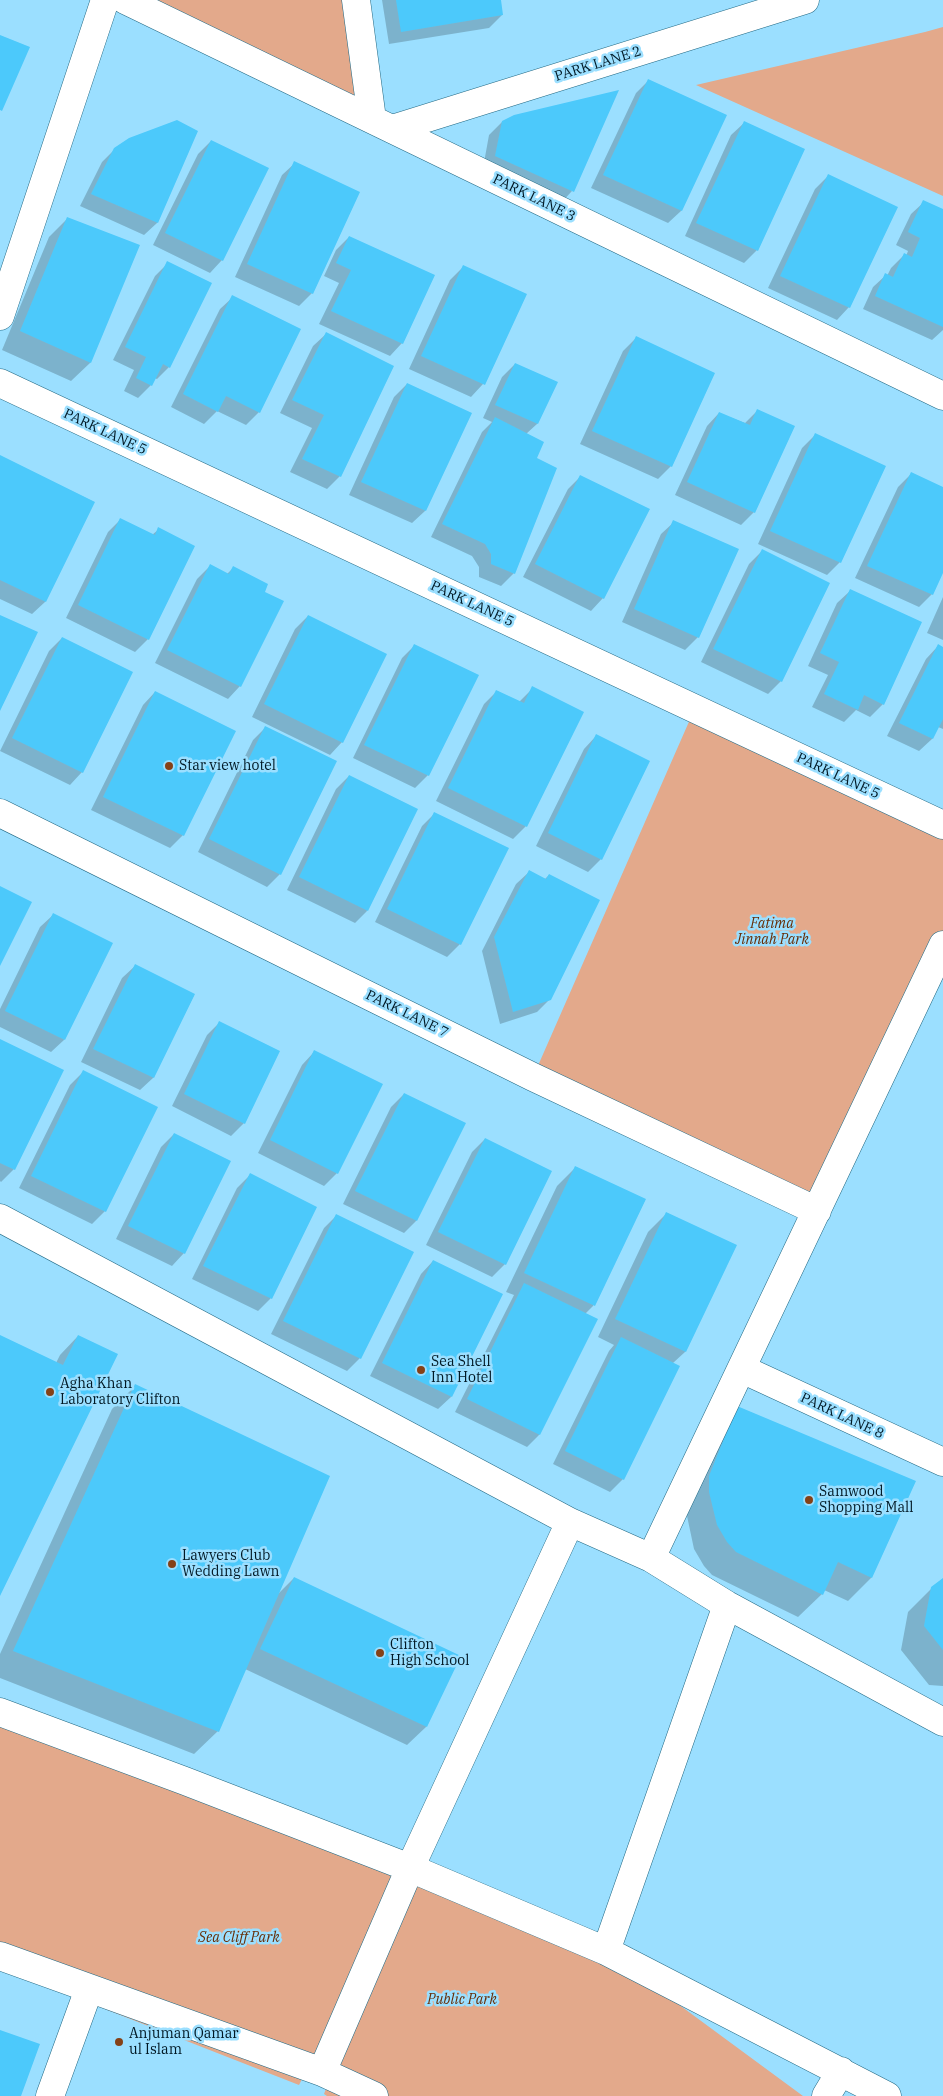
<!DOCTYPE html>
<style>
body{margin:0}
canvas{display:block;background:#9bdfff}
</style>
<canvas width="943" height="2096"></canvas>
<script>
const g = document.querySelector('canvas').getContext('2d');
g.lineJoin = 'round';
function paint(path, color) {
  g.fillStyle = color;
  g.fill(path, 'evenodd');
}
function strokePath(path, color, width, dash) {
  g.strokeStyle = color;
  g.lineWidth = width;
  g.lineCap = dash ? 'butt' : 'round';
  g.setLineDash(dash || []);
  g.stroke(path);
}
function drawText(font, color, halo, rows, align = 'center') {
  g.font = font + ' "IBM Plex Serif",serif';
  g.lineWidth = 5;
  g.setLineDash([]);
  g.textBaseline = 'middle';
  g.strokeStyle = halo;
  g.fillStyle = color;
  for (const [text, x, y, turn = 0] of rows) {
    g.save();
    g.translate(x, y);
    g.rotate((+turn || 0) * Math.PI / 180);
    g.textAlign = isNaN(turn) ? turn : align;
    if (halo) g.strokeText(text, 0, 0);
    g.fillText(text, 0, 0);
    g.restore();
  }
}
paint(new Path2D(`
 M 125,0 L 345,0 L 361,114 Z
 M 943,27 L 943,196 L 696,85 L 925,32 Z
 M 695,708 L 943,825 L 943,945 L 817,1211 L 533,1077 Z
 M 0,1722 L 606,1951 L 803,2096 L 327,2096 L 324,2094 L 403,1884 L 299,2085 L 0,1968 Z`), '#e3a98b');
paint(new Path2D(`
 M 382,0 L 500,0 L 502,15 L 489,28 L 389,44 Z
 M 648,81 L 725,116 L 681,211 L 668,223 L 591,188 L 636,93 Z
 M 502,122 L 572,191 L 560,204 L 483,168 L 489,135 Z
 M 744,123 L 803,150 L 757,250 L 744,263 L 685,236 L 731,135 Z
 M 196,132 L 157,223 L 144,235 L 80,206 L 102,162 L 115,149 Z
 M 211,141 L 222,260 L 210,273 L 153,245 L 198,154 Z
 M 295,163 L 312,293 L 299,306 L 235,277 L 282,175 Z
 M 828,176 L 849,307 L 837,320 L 768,288 L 815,189 Z
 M 924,202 L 943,211 L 943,330 L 932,340 L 863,309 L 873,287 L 886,275 L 887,276 L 891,268 L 904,255 L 906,256 L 908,251 L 896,245 L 911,214 Z
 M 68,218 L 138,246 L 90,363 L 71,381 L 2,350 L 49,237 Z
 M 349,237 L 402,343 L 390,356 L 319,324 L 339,283 L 324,276 L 336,250 Z
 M 168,263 L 169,367 L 157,379 L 154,378 L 151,385 L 138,398 L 124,391 L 134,370 L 113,360 L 155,276 Z
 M 463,267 L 525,295 L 483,384 L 471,397 L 409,369 L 450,280 Z
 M 233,297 L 259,412 L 246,425 L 217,411 L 204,424 L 171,407 L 220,309 Z
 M 326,334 L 340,476 L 327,489 L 290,472 L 312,428 L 280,413 L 313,346 Z
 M 636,338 L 671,466 L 658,479 L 580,444 L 623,351 Z
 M 515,364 L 556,383 L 537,424 L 526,434 L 536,458 L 514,573 L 501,586 L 479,577 L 479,567 L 472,556 L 431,537 L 482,432 L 492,422 L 483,418 L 502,377 Z
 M 407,384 L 470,413 L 425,511 L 412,523 L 349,495 L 394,397 Z
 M 758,410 L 793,427 L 754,512 L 741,525 L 675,495 L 707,426 L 719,413 L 745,423 Z
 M 815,435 L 840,562 L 827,575 L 758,544 L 802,448 Z
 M 0,456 L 94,502 L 45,602 L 32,614 L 0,599 Z
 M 911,474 L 943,489 L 943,570 L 932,594 L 919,607 L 855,578 L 898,487 Z
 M 581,476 L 603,598 L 591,611 L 523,577 L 568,489 Z
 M 120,520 L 152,535 L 159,529 L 148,639 L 135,652 L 66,618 L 108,532 Z
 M 674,522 L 698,637 L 685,650 L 622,622 L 661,534 Z
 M 762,551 L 781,681 L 768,694 L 701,662 L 749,564 Z
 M 210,566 L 227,574 L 233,568 L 263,592 L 240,686 L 228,699 L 155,663 L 197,579 Z
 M 850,591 L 883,704 L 870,717 L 856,710 L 844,722 L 812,707 L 828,675 L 808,666 L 837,603 Z
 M 943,597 L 943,640 L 927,633 Z
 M 308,616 L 342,742 L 330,755 L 252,717 L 295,629 Z
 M 62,638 L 82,772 L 70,785 L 0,751 L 49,651 Z
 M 415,645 L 428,775 L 415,788 L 353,758 L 402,658 Z
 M 938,646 L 943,648 L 943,729 L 938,727 L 932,739 L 919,751 L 887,736 L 926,659 Z
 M 533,688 L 526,826 L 513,839 L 436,801 L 484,704 L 497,691 L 519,702 Z
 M 155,692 L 183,835 L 170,848 L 91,810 L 143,705 Z
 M 266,727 L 280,874 L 267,887 L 198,852 L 253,740 Z
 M 596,736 L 601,859 L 588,872 L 536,846 L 584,749 Z
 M 349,776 L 367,911 L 355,923 L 287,890 L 336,789 Z
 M 435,813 L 460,944 L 447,957 L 375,922 L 422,826 Z
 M 529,872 L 545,879 L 549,875 L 550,999 L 537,1012 L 500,1024 L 482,951 L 516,884 Z
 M 53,915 L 64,1040 L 51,1052 L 0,1027 L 0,1009 L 40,927 Z
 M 135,966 L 194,995 L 153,1078 L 140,1090 L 81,1062 L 122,978 Z
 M 220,1022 L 244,1123 L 231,1136 L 172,1106 L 207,1035 Z
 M 0,1040 L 14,1169 L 1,1182 L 0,1181 Z
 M 314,1052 L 337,1173 L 324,1186 L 258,1153 L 302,1065 Z
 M 83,1072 L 156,1108 L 105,1211 L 92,1224 L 19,1188 L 70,1085 Z
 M 404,1094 L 464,1124 L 416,1221 L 404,1233 L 343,1204 L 391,1107 Z
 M 174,1134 L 184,1253 L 172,1266 L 116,1239 L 161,1147 Z
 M 485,1139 L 505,1264 L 492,1277 L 426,1245 L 472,1152 Z
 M 576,1167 L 645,1200 L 593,1306 L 585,1314 L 539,1435 L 527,1447 L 455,1412 L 514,1295 L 506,1292 L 557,1186 Z
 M 250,1175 L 271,1298 L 258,1311 L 192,1279 L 237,1188 Z
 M 667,1213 L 735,1246 L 685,1352 L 673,1363 L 623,1479 L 610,1492 L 553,1464 L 609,1351 L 614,1345 L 598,1337 L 648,1232 Z
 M 336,1216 L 412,1253 L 360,1358 L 347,1371 L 271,1334 L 324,1228 Z
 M 433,1261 L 451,1397 L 438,1409 L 370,1376 L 421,1274 Z
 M 0,1336 L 56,1363 L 60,1355 L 78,1336 L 0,1593 Z
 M 135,1386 L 276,1596 L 294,1578 L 459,1656 L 426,1727 L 407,1745 L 245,1669 L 218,1731 L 194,1754 L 0,1678 L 0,1654 L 112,1409 Z
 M 738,1407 L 914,1482 L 871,1578 L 848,1601 L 824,1590 L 822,1594 L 798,1617 L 712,1575 L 704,1566 L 694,1549 L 687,1516 L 686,1501 Z
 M 943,1580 L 943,1686 L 929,1685 L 901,1650 L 908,1612 L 932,1588 Z`), '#0003');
paint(new Path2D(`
 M 396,0 L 501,0 L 503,15 L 401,32 Z
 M 0,35 L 30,47 L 2,111 L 0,110 Z
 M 648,79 L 727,115 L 682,211 L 603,175 Z
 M 619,90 L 574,192 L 495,156 L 502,121 L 514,115 Z
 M 177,120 L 198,131 L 158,223 L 91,194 L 114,148 L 129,138 Z
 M 744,121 L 805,149 L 758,251 L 696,223 Z
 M 211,140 L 269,168 L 223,261 L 165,233 Z
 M 294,161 L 360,192 L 313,294 L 247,264 Z
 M 828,174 L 898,207 L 850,308 L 780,276 Z
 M 923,200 L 943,209 L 943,327 L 875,296 L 885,273 L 893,277 L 904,253 L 912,257 L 920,238 L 908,232 Z
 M 67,217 L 140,245 L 91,363 L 20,331 Z
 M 349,236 L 435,275 L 403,344 L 331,311 L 351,270 L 336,263 Z
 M 167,261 L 212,283 L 170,368 L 163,364 L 152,386 L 136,378 L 146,357 L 125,347 Z
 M 463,265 L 527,294 L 485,385 L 421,356 Z
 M 232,295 L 301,329 L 260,413 L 226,396 L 218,412 L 183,394 Z
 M 326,332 L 394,366 L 341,477 L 302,459 L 324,415 L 292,400 Z
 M 636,336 L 715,373 L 672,467 L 592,431 Z
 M 515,363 L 558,382 L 538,424 L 495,405 Z
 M 407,383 L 472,413 L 426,511 L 361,482 Z
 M 757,409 L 795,426 L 755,513 L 687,482 L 719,412 L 750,425 Z
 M 495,417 L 544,442 L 537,458 L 557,468 L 515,574 L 491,564 L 491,554 L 485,544 L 442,524 Z
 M 815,433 L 886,466 L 841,563 L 770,531 Z
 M 0,455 L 95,502 L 46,602 L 0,580 Z
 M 911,472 L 943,487 L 943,573 L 933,595 L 867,566 Z
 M 580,475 L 650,509 L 604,599 L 535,564 Z
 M 120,518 L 155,535 L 158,527 L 195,546 L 149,640 L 78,605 Z
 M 673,520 L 739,549 L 699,638 L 634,609 Z
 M 762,549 L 830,583 L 782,682 L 713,649 Z
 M 210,564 L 229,574 L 233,566 L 268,584 L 265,592 L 284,601 L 241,687 L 167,650 Z
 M 850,589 L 922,622 L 884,705 L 864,695 L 858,710 L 824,694 L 839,662 L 820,653 Z
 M 0,615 L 38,632 L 0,711 Z
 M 308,615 L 387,654 L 343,743 L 264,704 Z
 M 62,637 L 133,672 L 83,773 L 12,738 Z
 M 414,644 L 479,675 L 429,776 L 364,745 Z
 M 938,644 L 943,647 L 943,719 L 933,739 L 899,723 Z
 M 532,686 L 584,712 L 527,827 L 448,788 L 496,690 L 524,703 Z
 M 155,691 L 236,731 L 184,836 L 103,797 Z
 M 265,726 L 337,761 L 281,875 L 209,839 Z
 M 596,734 L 650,761 L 602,860 L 548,833 Z
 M 349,775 L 418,809 L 368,911 L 299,877 Z
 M 434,812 L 509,848 L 461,945 L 387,909 Z
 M 529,870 L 546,879 L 549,874 L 600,900 L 551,1000 L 513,1012 L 494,937 Z
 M 0,886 L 32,902 L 0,966 Z
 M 53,913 L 113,943 L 65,1040 L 5,1011 Z
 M 135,964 L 195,994 L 154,1078 L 93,1049 Z
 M 219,1021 L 280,1051 L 245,1124 L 184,1094 Z
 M 0,1039 L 64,1070 L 15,1170 L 0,1163 Z
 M 314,1050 L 383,1084 L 338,1174 L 270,1140 Z
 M 83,1070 L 158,1107 L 106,1212 L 31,1176 Z
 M 404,1093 L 466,1123 L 417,1221 L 355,1191 Z
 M 174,1133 L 231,1161 L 185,1254 L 128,1226 Z
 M 485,1138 L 552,1171 L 506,1265 L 438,1232 Z
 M 575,1166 L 646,1199 L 595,1306 L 524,1273 Z
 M 250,1173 L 317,1207 L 272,1299 L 203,1266 Z
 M 666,1212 L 737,1245 L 686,1352 L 615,1319 Z
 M 336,1214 L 414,1252 L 361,1359 L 283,1321 Z
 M 433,1260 L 503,1294 L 452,1397 L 382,1363 Z
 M 524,1283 L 598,1319 L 540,1435 L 467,1399 Z
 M 0,1335 L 63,1365 L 78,1335 L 118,1354 L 0,1596 Z
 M 621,1337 L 680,1366 L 624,1480 L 565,1451 Z
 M 135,1384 L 330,1476 L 219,1732 L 13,1651 Z
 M 737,1406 L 916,1481 L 872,1578 L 838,1562 L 823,1595 L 736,1552 L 727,1542 L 717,1525 L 709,1492 L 709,1476 Z
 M 294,1577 L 461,1656 L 427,1727 L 260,1649 Z
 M 943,1578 L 943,1650 L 924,1626 L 931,1587 Z
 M 0,2030 L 40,2044 L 21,2096 L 0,2096 Z`), '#4cc9fb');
const minor = new Path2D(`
 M 125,0 L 943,396
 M 356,0 L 372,119
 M 392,129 L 805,0
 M 0,316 L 105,0
 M 0,383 L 943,825
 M 0,813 L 533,1077 L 817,1211
 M 0,1218 L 570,1522 L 651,1558 L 727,1605 L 943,1722
 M 742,1369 L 943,1462
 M 651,1558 L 943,945
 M 0,1712 L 185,1781 L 410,1868 L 606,1951 L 887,2096
 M 606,1951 L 727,1605
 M 0,1956 L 322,2072 L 374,2096
 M 322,2072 L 410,1868 L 570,1522
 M 50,2096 L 89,1989
 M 826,2096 L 841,2071`);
strokePath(minor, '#226984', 29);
strokePath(minor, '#fff', 28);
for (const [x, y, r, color] of [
 [169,766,5,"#854117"],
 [421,1370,5,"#854117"],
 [50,1392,5,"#854117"],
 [809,1500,5,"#854117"],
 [172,1564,5,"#854117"],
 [380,1653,5,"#854117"],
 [119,2042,5,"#854117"]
]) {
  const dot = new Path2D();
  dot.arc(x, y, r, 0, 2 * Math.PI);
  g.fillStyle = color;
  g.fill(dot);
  strokePath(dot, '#9bdfff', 2);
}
drawText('14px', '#001824', '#9bdfff', [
 ["PARK LANE 2",598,64,-17],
 ["PARK LANE 3",534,198,26],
 ["PARK LANE 5",105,432,25],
 ["PARK LANE 5",472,604,25],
 ["PARK LANE 5",838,776,25],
 ["PARK LANE 7",407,1014,26],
 ["PARK LANE 8",842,1416,25]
]);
drawText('14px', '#001824', '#9bdfff', [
 ["Star view hotel",179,766],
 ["Sea Shell",431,1362],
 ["Inn Hotel",431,1378],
 ["Agha Khan",60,1384],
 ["Laboratory Clifton",60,1400],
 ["Samwood",819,1492],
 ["Shopping Mall",819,1508],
 ["Lawyers Club",182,1556],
 ["Wedding Lawn",182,1572],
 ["Clifton",390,1645],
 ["High School",390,1661],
 ["Anjuman Qamar",129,2034],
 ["ul Islam",129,2050]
], 'left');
drawText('italic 14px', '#672d06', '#9bdfff', [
 ["Fatima",772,924],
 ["Jinnah Park",772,940],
 ["Sea Cliff Park",239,1938],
 ["Public Park",462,2000]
]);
</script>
